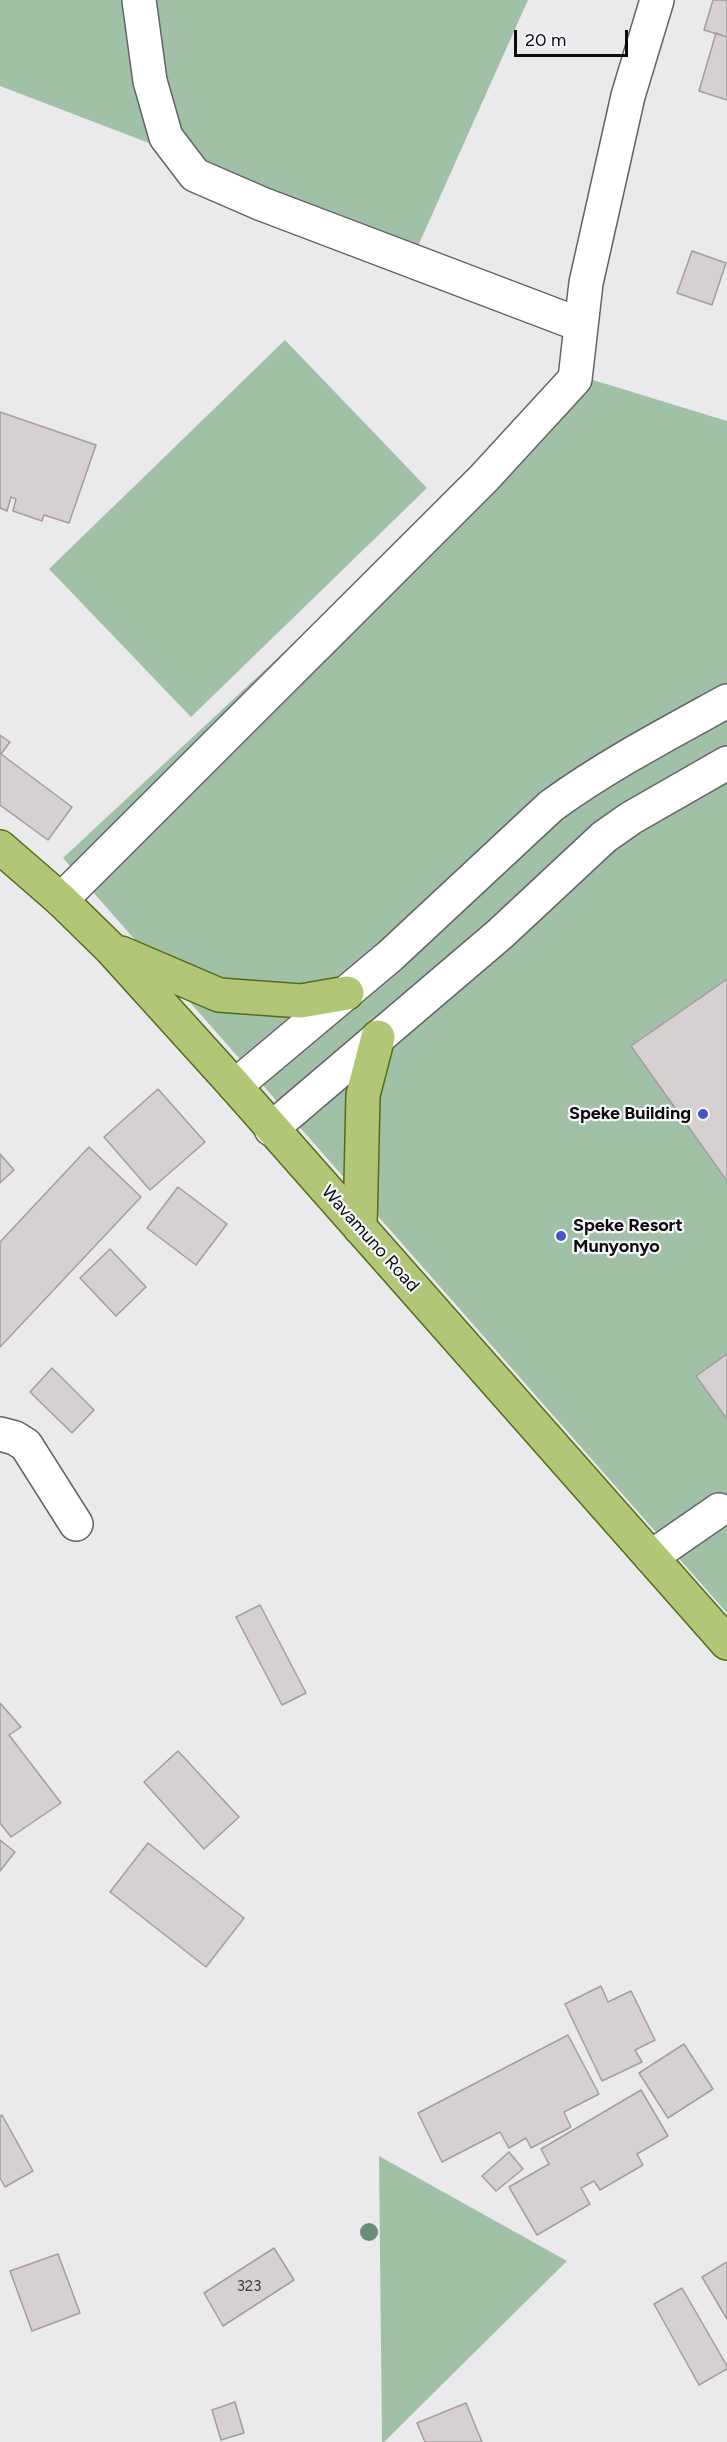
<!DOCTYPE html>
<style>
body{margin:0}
#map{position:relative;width:727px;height:2442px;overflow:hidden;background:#eaeaed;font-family:Figtree,sans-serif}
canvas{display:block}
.scale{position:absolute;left:514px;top:30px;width:114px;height:27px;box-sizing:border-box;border:3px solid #0b0b0c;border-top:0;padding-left:8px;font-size:18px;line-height:21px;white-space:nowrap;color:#0b0b0c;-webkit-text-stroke:4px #f7f7fb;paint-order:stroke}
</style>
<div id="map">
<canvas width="727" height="2442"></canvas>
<div class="scale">20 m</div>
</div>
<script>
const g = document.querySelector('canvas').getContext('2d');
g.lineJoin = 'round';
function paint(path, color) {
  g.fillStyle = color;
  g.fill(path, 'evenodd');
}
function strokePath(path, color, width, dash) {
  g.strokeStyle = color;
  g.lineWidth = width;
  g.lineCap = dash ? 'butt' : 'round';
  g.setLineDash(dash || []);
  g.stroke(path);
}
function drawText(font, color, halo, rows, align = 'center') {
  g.font = font + ' Figtree,sans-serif';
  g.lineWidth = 4.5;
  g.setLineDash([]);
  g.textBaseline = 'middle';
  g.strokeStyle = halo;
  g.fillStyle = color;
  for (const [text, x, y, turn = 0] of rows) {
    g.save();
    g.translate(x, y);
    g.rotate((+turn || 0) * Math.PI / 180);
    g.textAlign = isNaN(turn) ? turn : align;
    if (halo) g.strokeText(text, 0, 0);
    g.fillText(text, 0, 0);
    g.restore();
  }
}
paint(new Path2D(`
 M 0,0 L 528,0 L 418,246 L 0,86 Z
 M 285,340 L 427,488 L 191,717 L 49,569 Z
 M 580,376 L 727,421 L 727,1613 L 63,858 Z
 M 379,2156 L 567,2261 L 384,2442 L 382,2442 Z`), '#a1c1a7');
const building = new Path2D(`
 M 713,0 L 727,0 L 727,37 L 704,30 Z
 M 716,33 L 727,37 L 727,100 L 699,91 Z
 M 692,251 L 726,263 L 712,305 L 677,293 Z
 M 0,412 L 96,445 L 69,523 L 44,515 L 42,521 L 13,511 L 16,499 L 11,497 L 7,511 L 0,508 Z
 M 0,735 L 10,742 L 1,754 L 72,807 L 48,840 L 0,805 Z
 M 727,979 L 727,1181 L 631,1046 Z
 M 158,1089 L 205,1142 L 150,1190 L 104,1137 Z
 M 89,1147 L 141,1197 L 0,1347 L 0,1242 Z
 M 0,1154 L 14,1170 L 0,1183 Z
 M 178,1187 L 227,1224 L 196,1265 L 147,1228 Z
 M 110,1249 L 146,1287 L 116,1316 L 80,1278 Z
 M 727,1354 L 727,1419 L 696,1376 Z
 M 52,1368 L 94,1410 L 72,1433 L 30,1392 Z
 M 260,1605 L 306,1693 L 282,1705 L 236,1617 Z
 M 0,1703 L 21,1727 L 9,1735 L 61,1803 L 11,1837 L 0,1823 Z
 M 178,1751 L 239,1817 L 204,1849 L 144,1782 Z
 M 0,1840 L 15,1852 L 0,1871 Z
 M 148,1843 L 244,1918 L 206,1967 L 110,1892 Z
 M 601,1986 L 608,2002 L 631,1991 L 655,2040 L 635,2050 L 642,2062 L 602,2081 L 565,2004 Z
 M 568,2035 L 599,2094 L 564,2112 L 571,2127 L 531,2148 L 526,2138 L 509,2148 L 500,2132 L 442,2162 L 418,2113 Z
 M 684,2044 L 713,2089 L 668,2118 L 639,2073 Z
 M 641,2090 L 668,2136 L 637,2154 L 643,2165 L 600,2190 L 594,2181 L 581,2188 L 590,2204 L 537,2235 L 509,2187 L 549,2164 L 541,2149 Z
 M 2,2115 L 33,2171 L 5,2187 L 0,2178 L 0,2116 Z
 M 509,2152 L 523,2169 L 496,2191 L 482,2176 Z
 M 274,2248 L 294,2280 L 223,2326 L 204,2293 Z
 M 58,2254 L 80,2313 L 32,2331 L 10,2271 Z
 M 727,2262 L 727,2319 L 702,2277 Z
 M 682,2288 L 727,2366 L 727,2369 L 699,2385 L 654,2304 Z
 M 235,2402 L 244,2433 L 221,2440 L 212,2410 Z
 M 466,2403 L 482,2442 L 425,2442 L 417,2423 Z`);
paint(building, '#d6d1d0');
strokePath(building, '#a39e9e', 1.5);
const minor = new Path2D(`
 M 139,0 L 150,81 L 166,137 L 195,175 L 262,204 L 581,325
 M 61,900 L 484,478 L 575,379 L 586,283 L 628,96 L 657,0
 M 235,1086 L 390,956 L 551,806 C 606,766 667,734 727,701
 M 271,1129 L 500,934 L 604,837 L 631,818 L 727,763
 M 0,1434 L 15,1438 L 26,1445 L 76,1524
 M 651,1557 L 719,1510`);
const major = new Path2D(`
 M 0,847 L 61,900 L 111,949 L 235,1086 L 727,1643
 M 121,953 L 219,995 L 301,1001 L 347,993
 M 360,1228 L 363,1095 L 378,1037`);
strokePath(minor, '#646468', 36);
strokePath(major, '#556c16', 36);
strokePath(minor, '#fff', 33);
strokePath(major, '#b1c777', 33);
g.fillStyle = '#6a8e7a';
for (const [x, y] of [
 [369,2232]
]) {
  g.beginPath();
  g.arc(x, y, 9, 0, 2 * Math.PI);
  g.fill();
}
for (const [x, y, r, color] of [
 [703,1114,6,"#4954c9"],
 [561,1236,6,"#4954c9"]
]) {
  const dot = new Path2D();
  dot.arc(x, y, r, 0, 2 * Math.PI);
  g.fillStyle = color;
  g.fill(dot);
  strokePath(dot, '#f7f7fb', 2);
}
drawText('15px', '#3e3c3d', null, [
 ["323",249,2287]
]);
drawText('bold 18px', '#0b0b0c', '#f7f7fb', [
 ["Speke Building",691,1114],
 ["Speke Resort",573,1226,"left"],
 ["Munyonyo",573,1247,"left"]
], 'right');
drawText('18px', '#0b0b0c', '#f7f7fb', [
 ["Wavamuno Road",370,1239,48]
]);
</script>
